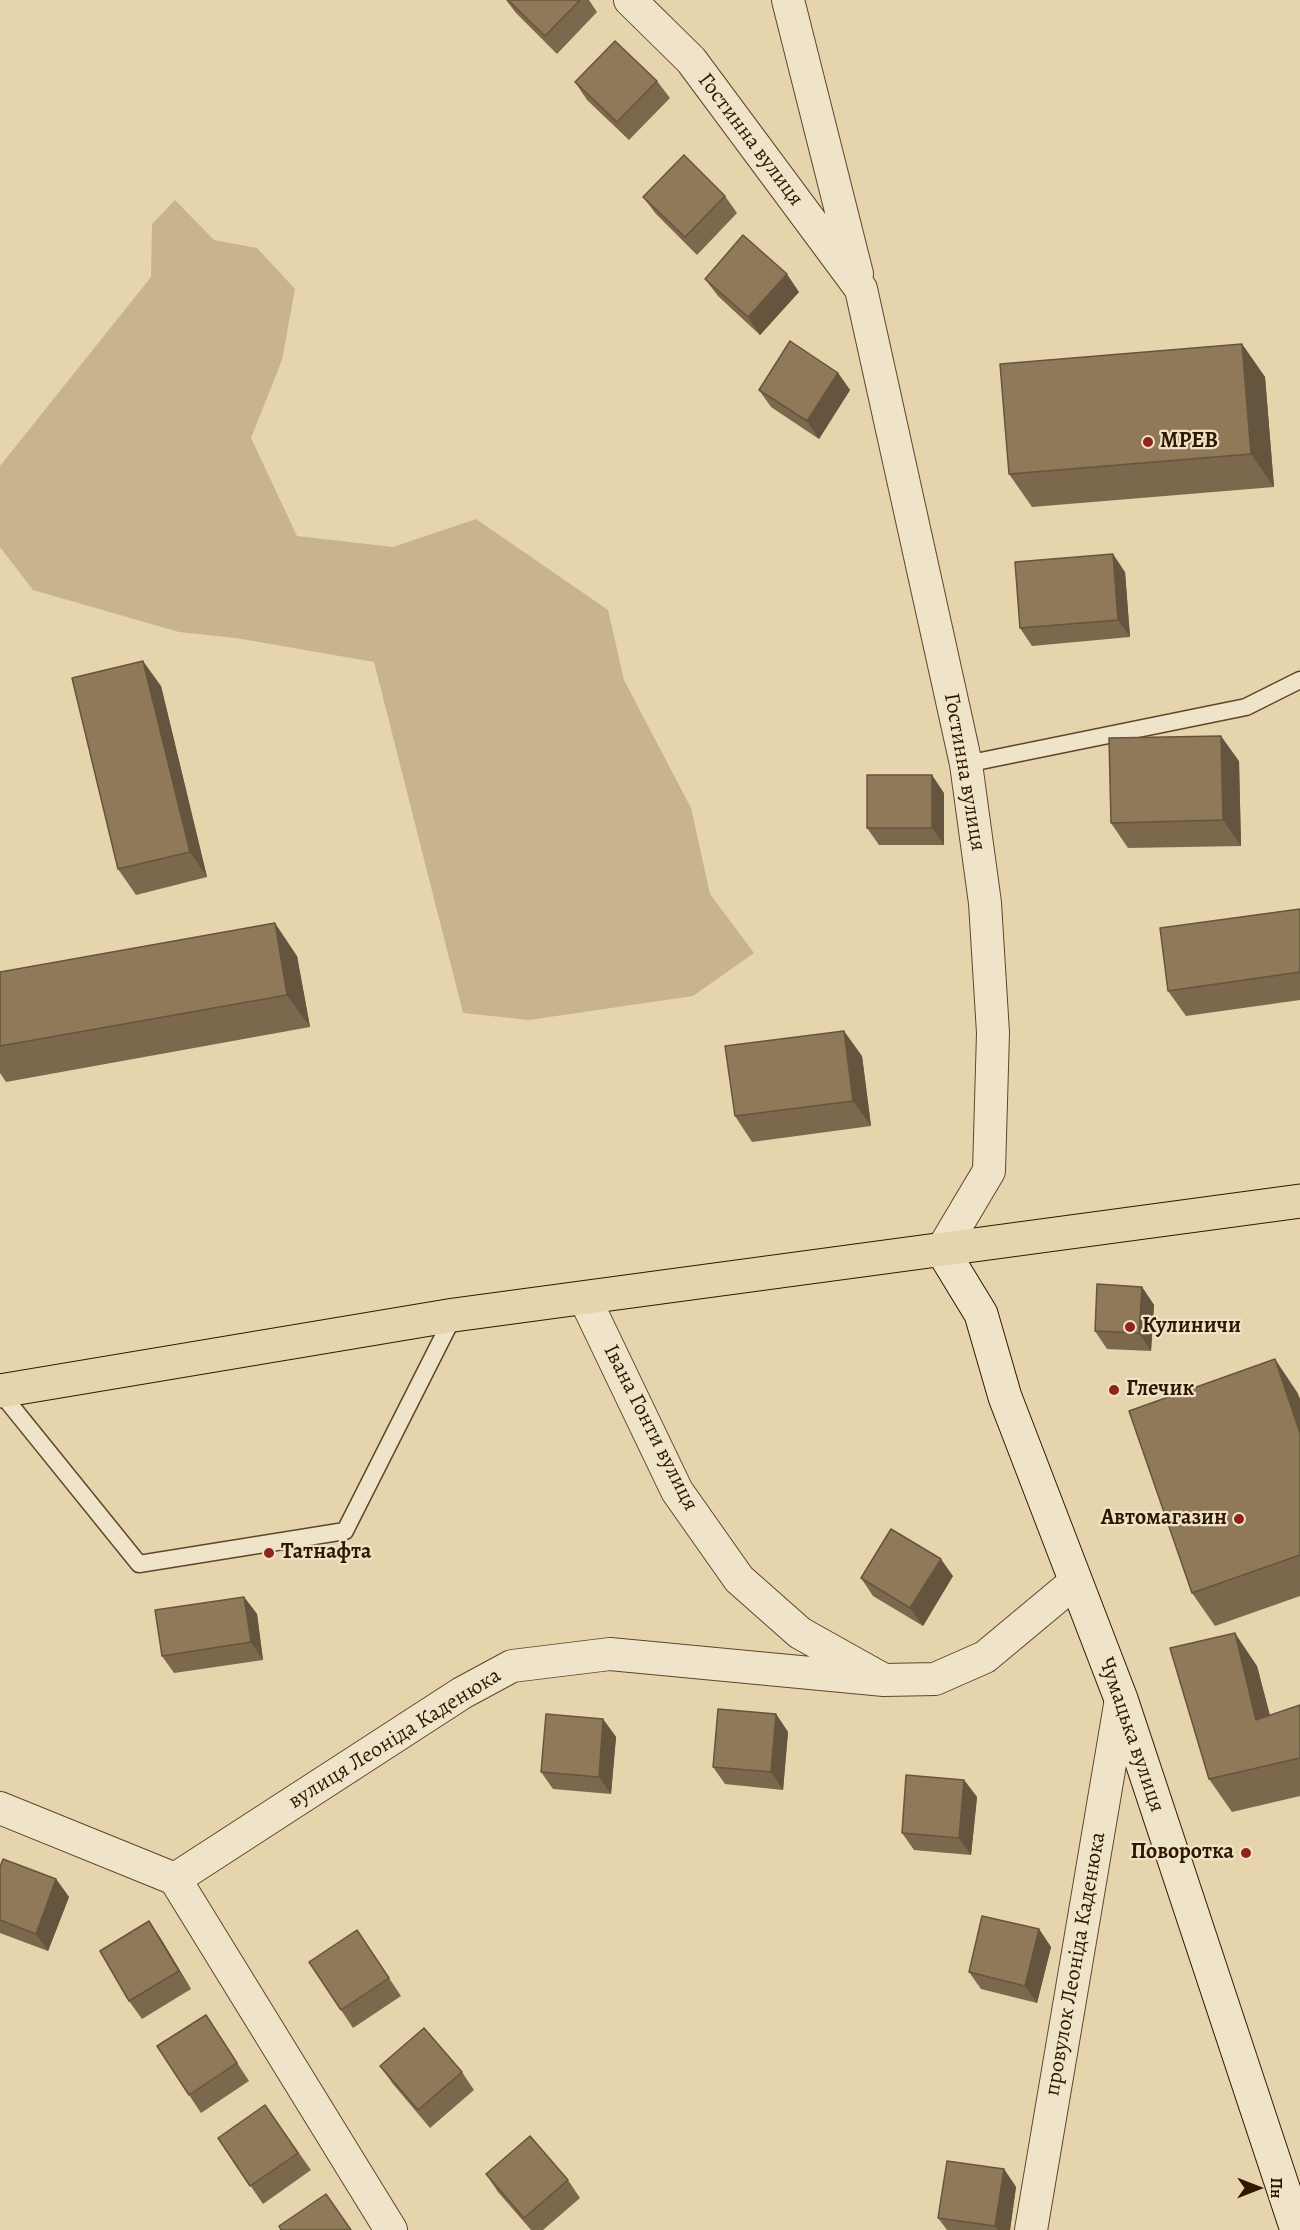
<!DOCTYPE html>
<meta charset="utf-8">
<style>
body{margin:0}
#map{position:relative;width:1300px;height:2230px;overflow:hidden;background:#e6d4ac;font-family:Alegreya,serif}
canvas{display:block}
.north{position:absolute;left:1228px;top:2158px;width:60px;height:60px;-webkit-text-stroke:4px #efe3c9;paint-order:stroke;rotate:90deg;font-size:16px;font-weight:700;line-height:24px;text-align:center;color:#321700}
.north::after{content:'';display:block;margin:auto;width:21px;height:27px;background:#321700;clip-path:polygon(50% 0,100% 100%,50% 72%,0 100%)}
</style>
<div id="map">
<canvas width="1300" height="2230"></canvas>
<div class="north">Пн</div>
</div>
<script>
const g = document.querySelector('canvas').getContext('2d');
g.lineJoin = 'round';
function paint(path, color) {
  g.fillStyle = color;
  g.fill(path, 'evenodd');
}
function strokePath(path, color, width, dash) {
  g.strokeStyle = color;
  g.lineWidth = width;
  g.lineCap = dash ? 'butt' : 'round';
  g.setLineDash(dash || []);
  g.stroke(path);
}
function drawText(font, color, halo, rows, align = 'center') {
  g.font = font + ' Alegreya,serif';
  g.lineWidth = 4.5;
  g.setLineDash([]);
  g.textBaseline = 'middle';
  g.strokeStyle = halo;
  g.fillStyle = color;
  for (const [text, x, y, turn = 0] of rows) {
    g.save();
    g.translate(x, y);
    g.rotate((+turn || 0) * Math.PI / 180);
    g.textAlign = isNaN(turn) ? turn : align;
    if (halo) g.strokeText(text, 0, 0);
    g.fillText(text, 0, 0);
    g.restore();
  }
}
paint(new Path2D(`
 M 175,200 L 214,240 L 257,248 L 295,289 L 282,360 L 251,438 L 297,536 L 393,547 L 476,519 L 608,610 L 624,680 L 691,808 L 710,894 L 754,953 L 693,996 L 529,1020 L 463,1013 L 374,662 L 236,638 L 179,632 L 33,590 L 0,547 L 0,466 L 151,277 L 152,224 Z`), '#c7b48f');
const lane = new Path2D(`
 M 966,764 L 1246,707 L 1300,680
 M 0,1392 L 139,1564 L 345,1531 L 454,1315`);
const street = new Path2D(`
 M 630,0 L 691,60 L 861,289 L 966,764 L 985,903 L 993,1033 L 989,1171 L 942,1250
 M 788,0 L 857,274
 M 585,1299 L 677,1491 L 739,1579 L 800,1633 L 884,1680 L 935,1679 L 985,1657 L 1075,1582
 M 0,1808 L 175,1879 L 462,1693 L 512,1666 L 610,1654 L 884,1680
 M 175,1879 L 391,2230
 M 1031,2230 L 1121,1699`);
const secondary = new Path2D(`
 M 942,1250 L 981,1314 L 1005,1397 L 1121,1699 L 1297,2230`);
const highway = new Path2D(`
 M 0,1391 L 454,1315 L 1300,1201`);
strokePath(lane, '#5f462b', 19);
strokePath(street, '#5f462b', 34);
strokePath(secondary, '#321700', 35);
strokePath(highway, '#321700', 35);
strokePath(lane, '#efe3c9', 16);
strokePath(street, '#efe3c9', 32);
strokePath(secondary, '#efe3c9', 33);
strokePath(highway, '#e6d4ac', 33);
paint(new Path2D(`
 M 506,0 L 589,0 L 597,12 L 557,54 L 516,13 Z
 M 657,81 L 670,98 L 629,140 L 587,100 L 575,82 Z
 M 725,196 L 737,213 L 697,255 L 656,214 L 643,197 Z
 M 705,279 L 799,292 L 760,335 L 718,296 Z
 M 1242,344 L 1265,377 L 1274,487 L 1032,507 L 1009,474 Z
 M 838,373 L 850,390 L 819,439 L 771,407 L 759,390 Z
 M 1125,572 L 1130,637 L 1032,646 L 1020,628 Z
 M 161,686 L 207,877 L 136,895 L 118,869 Z
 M 1239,761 L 1241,846 L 1128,848 L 1111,823 Z
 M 944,793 L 944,845 L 879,845 L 867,828 Z
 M 1300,909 L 1300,1000 L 1186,1016 L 1168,991 Z
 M 297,956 L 310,1027 L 6,1082 L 0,1073 L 0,972 Z
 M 862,1056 L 871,1126 L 752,1142 L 735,1116 Z
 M 1142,1287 L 1154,1305 L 1151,1351 L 1107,1349 L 1095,1331 Z
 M 1297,1392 L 1300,1399 L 1300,1596 L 1215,1626 L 1192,1593 Z
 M 953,1576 L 923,1626 L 873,1596 L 861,1578 Z
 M 244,1597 L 257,1614 L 263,1660 L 174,1673 L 162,1656 Z
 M 1257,1666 L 1270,1715 L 1300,1705 L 1300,1796 L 1232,1812 L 1209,1779 Z
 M 776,1714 L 788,1732 L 783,1790 L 725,1784 L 713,1767 Z
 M 603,1719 L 616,1737 L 611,1794 L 553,1789 L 541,1772 Z
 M 964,1780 L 977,1797 L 971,1855 L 914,1850 L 902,1833 Z
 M 0,1867 L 56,1879 L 69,1897 L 48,1951 L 0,1933 Z
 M 149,1921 L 161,1939 L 191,1989 L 142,2019 L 129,2001 Z
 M 1039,1929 L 1051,1947 L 1037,2003 L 981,1989 L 969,1972 Z
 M 357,1930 L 401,1996 L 353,2028 L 309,1962 Z
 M 206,2015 L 249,2081 L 201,2113 L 189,2095 Z
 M 380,2066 L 462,2072 L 474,2090 L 430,2128 L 393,2084 Z
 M 265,2105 L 311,2170 L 263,2204 L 218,2138 Z
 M 1004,2169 L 1016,2187 L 1010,2230 L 947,2230 L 938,2218 Z
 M 486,2174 L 568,2180 L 580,2198 L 543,2230 L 531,2230 L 498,2192 Z`), '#7c684d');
paint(new Path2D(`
 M 787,274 L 799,292 L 760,335 L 748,317 Z
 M 1242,344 L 1265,377 L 1274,487 L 1251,454 Z
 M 838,373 L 850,390 L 819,439 L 807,421 Z
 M 1113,554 L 1125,572 L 1130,637 L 1118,620 Z
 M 143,661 L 161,686 L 207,877 L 190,852 Z
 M 1221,736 L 1239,761 L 1241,846 L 1223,820 Z
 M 932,775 L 944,793 L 944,845 L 932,828 Z
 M 275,923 L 297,956 L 310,1027 L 287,995 Z
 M 844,1031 L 862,1056 L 871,1126 L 853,1101 Z
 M 1142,1287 L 1154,1305 L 1151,1351 L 1139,1333 Z
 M 1275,1359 L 1297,1392 L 1300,1399 L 1300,1433 Z
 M 941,1559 L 953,1576 L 923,1626 L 910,1608 Z
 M 244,1597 L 257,1614 L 263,1660 L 251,1642 Z
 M 1235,1633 L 1257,1666 L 1279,1752 L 1256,1720 Z
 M 776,1714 L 788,1732 L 783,1790 L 771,1772 Z
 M 603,1719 L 616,1737 L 611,1794 L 599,1777 Z
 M 964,1780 L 977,1797 L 971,1855 L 959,1838 Z
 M 56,1879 L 69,1897 L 48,1951 L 36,1934 Z
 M 149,1921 L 161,1939 L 191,1989 L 179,1971 Z
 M 1039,1929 L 1051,1947 L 1037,2003 L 1025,1986 Z
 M 1004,2169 L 1016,2187 L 1010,2230 L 998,2230 L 995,2226 Z`), '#65553e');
const building = new Path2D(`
 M 508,0 L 580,0 L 545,36 Z
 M 615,41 L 657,81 L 617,122 L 575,82 Z
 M 684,155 L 725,196 L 685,237 L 643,197 Z
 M 743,235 L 787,274 L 748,317 L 705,279 Z
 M 790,341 L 838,373 L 807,421 L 759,390 Z
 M 1242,344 L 1251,454 L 1009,474 L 1000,364 Z
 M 1113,554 L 1118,620 L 1020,628 L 1015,562 Z
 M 143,661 L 190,852 L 118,869 L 72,678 Z
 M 1221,736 L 1223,820 L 1111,823 L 1109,738 Z
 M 867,775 L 932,775 L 932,828 L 867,828 Z
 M 1300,909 L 1300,972 L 1168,991 L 1160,928 Z
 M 275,923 L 287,995 L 0,1046 L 0,972 Z
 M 844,1031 L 853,1101 L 735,1116 L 725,1046 Z
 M 1097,1284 L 1142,1287 L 1139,1333 L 1095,1331 Z
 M 1275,1359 L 1300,1433 L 1300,1555 L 1192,1593 L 1129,1411 Z
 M 891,1529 L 941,1559 L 910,1608 L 861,1578 Z
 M 244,1597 L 251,1642 L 162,1656 L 155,1610 Z
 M 1235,1633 L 1256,1720 L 1300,1705 L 1300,1758 L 1209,1779 L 1170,1648 Z
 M 718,1709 L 776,1714 L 771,1772 L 713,1767 Z
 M 546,1714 L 603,1719 L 599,1777 L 541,1772 Z
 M 906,1775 L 964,1780 L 959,1838 L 902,1833 Z
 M 3,1859 L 56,1879 L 36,1934 L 0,1920 L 0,1867 Z
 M 982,1916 L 1039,1929 L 1025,1986 L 969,1972 Z
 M 149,1921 L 179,1971 L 129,2001 L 100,1951 Z
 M 357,1930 L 389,1978 L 341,2010 L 309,1962 Z
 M 206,2015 L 237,2063 L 189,2095 L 157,2046 Z
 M 424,2028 L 462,2072 L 418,2110 L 380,2066 Z
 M 265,2105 L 298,2153 L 250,2186 L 218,2138 Z
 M 530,2136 L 568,2180 L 524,2218 L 486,2174 Z
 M 947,2161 L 1004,2169 L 995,2226 L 938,2218 Z
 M 326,2194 L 351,2230 L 281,2230 L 279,2226 Z`);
paint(building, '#907959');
strokePath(building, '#65553e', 1.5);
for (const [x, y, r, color] of [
 [1148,442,6,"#8f2418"],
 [1130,1327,6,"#8f2418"],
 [1114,1390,6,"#8f2418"],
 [1239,1519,6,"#8f2418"],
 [269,1553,6,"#8f2418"],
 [1246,1853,6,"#8f2418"]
]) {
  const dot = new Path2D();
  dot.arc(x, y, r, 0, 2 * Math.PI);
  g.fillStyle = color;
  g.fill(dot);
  strokePath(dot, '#efe3c9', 2);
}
drawText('22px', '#321700', '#efe3c9', [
 ["Гостинна вулиця",750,140,53],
 ["Гостинна вулиця",964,772,80],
 ["Івана Гонти вулиця",650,1428,63],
 ["Чумацька вулиця",1131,1735,71],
 ["вулиця Леоніда Каденюка",395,1739,-32],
 ["провулок Леоніда Каденюка",1076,1964,-80]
]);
drawText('bold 22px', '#321700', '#efe3c9', [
 ["МРЕВ",1160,442],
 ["Кулиничи",1142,1327],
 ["Глечик",1126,1390],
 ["Автомагазин",1227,1519,"right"],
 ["Татнафта",281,1553],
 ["Поворотка",1234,1853,"right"]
], 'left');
</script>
